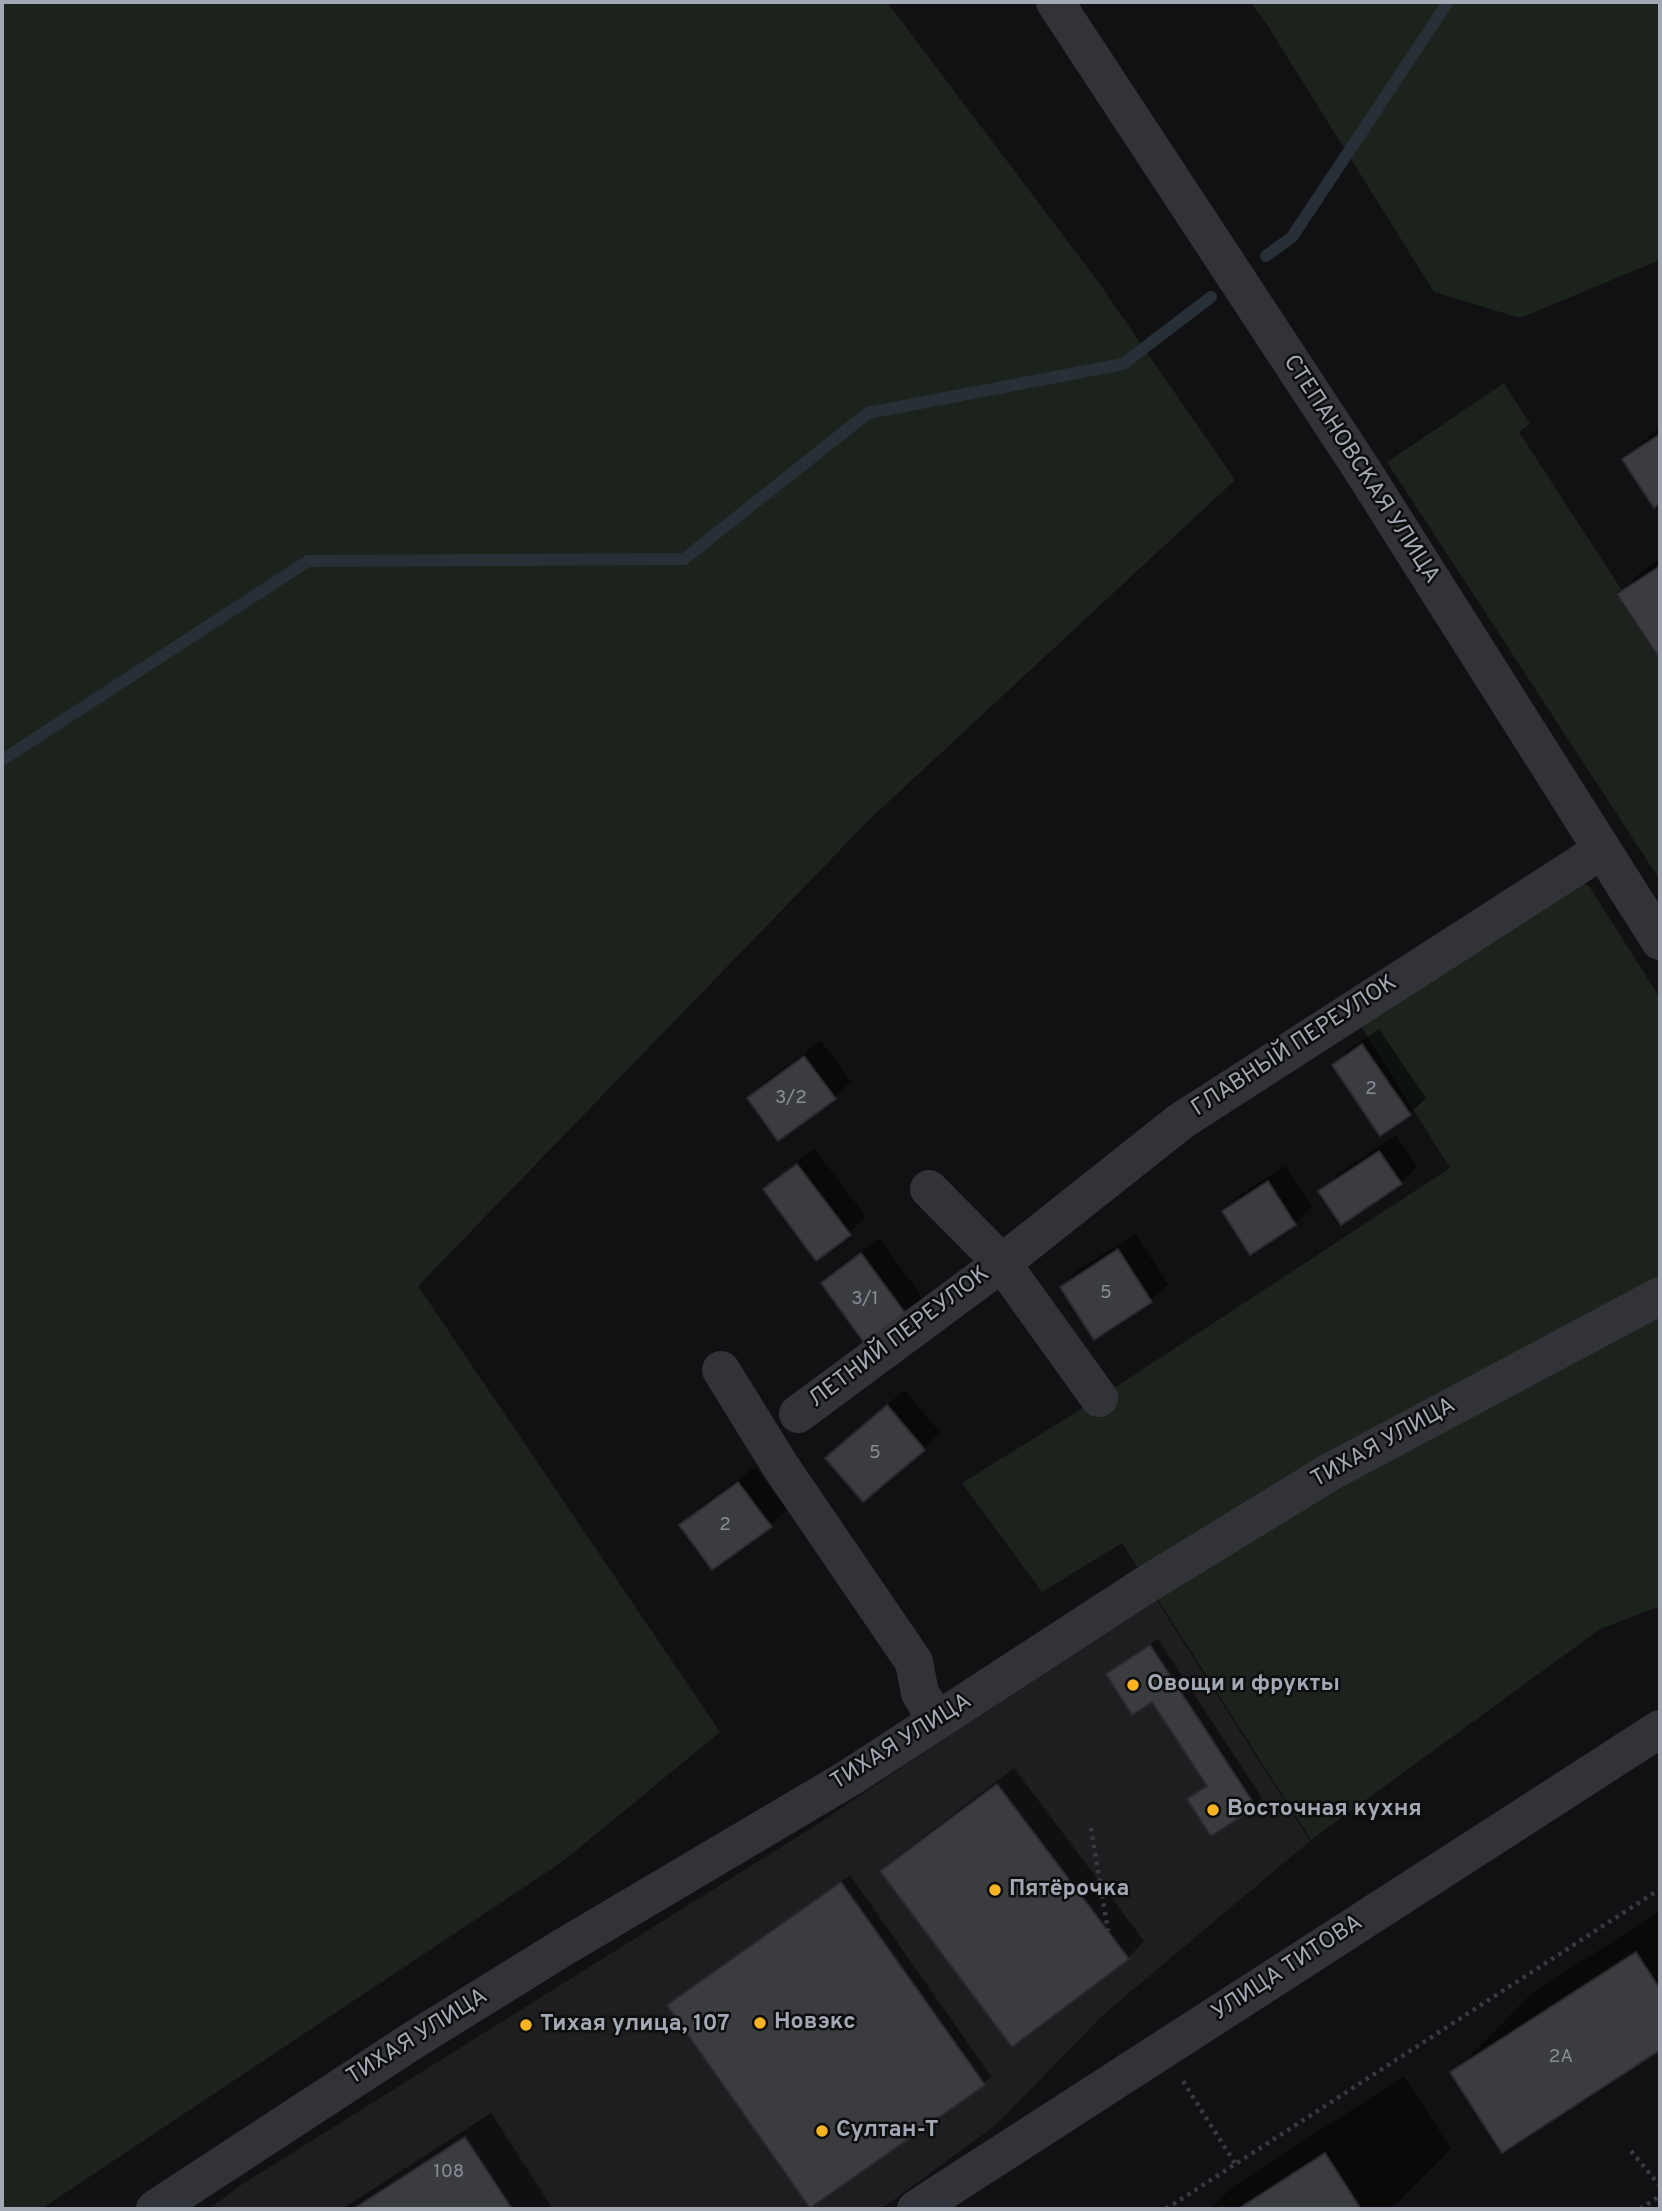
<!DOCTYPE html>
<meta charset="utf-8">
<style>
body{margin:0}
#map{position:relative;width:1662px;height:2211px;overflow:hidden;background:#111113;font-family:Overpass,sans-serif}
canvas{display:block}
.frame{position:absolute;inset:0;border:4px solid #a2a8b4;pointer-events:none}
</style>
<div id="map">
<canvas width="1662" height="2211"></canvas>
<div class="frame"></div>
</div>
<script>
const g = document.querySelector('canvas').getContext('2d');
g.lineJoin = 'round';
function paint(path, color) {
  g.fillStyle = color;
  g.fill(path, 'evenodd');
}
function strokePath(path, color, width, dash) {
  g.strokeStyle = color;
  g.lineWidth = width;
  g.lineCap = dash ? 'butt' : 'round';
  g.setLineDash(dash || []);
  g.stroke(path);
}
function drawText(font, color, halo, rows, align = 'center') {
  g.font = font + ' Overpass,sans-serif';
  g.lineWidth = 5;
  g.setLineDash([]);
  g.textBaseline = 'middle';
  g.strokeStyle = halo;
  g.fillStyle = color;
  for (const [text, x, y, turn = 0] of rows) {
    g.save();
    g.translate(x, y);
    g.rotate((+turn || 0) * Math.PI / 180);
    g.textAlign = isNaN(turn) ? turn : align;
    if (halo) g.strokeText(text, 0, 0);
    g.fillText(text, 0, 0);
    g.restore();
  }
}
paint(new Path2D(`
 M 1154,1596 L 1310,1841 L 1104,2014 L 996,2125 L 881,2209 L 209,2209 L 241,2185 L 821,1822 Z`), '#1e1d20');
paint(new Path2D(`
 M 2,2 L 887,2 L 1099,283 L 1235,480 L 871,818 L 418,1286 L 720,1732 L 562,1862 L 41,2209 L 2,2209 Z
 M 1250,2 L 1660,2 L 1660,260 L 1520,318 L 1434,292 L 1266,23 Z
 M 1504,383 L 1530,424 L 1519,432 L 1621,589 L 1615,593 L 1660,661 L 1660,880 L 1387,462 Z
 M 1565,876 L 1589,886 L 1660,998 L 1660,1606 L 1600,1629 L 1311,1840 L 1122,1543 L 1042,1592 L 962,1483 L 1099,1398 L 1450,1168 L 1357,1020 Z`), '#1c231d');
paint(new Path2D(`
 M 1660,427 L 1660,501 L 1654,505 L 1624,459 Z
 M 1660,559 L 1660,656 L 1620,594 L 1644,569 Z
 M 1379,1029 L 1426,1098 L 1410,1114 L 1334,1065 L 1351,1048 Z
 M 821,1041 L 851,1081 L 834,1098 L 749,1098 L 765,1082 Z
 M 1396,1135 L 1417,1166 L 1401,1183 L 1321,1191 L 1337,1175 Z
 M 814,1148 L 866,1217 L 817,1258 L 765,1190 Z
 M 1285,1166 L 1312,1207 L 1295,1224 L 1224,1211 L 1240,1195 Z
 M 1135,1234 L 1168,1284 L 1151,1301 L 1062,1287 L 1078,1270 Z
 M 879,1238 L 924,1300 L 869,1345 L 823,1283 Z
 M 904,1390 L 940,1432 L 924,1448 L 828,1458 Z
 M 755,1467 L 787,1510 L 770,1526 L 681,1525 L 698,1509 Z
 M 1158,1639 L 1262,1798 L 1255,1805 L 1189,1799 L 1208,1784 L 1152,1699 L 1108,1674 Z
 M 1014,1768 L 1144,1941 L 1128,1958 L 882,1872 L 899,1855 Z
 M 850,1875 L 991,2076 L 983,2084 L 669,2005 Z
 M 1660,1911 L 1660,2048 L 1503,2150 L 1453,2073 L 1531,1994 Z
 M 1404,2076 L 1451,2149 L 1391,2209 L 1210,2209 L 1231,2188 Z
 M 491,2113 L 553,2209 L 342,2209 Z`), '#0007');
strokePath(new Path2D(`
 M 1266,256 L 1292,237 L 1448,2
 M 2,760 L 308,561 L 684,559 L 868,413 L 1123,364 L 1211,297`), '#273037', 12);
const building = new Path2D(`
 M 1660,434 L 1660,503 L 1654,508 L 1622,459 Z
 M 1660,566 L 1660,659 L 1617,594 Z
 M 1362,1044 L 1411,1115 L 1380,1136 L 1332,1065 Z
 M 804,1056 L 836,1099 L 778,1141 L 747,1098 Z
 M 1379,1151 L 1402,1184 L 1341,1225 L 1318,1191 Z
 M 797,1164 L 851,1235 L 816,1261 L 763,1189 Z
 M 1268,1181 L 1296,1225 L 1250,1255 L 1222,1211 Z
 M 1118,1249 L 1152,1302 L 1094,1340 L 1060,1287 Z
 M 861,1253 L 909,1318 L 868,1348 L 821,1283 Z
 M 887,1405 L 925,1450 L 863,1502 L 825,1458 Z
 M 738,1482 L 772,1527 L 712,1570 L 679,1525 Z
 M 1150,1645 L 1256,1807 L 1211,1836 L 1187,1799 L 1207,1786 L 1152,1702 L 1132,1715 L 1106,1674 Z
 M 997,1784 L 1129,1959 L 1012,2047 L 880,1871 Z
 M 841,1882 L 985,2085 L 810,2208 L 667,2005 Z
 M 1636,1952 L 1660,1989 L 1660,2050 L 1502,2153 L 1450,2072 Z
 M 465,2137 L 512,2209 L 353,2209 Z
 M 1325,2153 L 1361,2209 L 1238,2209 Z`);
paint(building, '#3b3c40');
strokePath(building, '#2b2b2f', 2);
strokePath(new Path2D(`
 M 1091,1828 L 1108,1931
 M 1183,2081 L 1236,2165
 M 1631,2151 L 1660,2186
 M 1166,2209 L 1660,1889
 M 1640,2209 L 1660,2196`), '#383a3f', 4.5, [3.5, 5]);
strokePath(new Path2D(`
 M 1055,2 L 1361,468 L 1660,941
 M 929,1189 L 1002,1263 L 1099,1398
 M 721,1370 L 781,1467 L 914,1662 L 920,1693 L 936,1720
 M 798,1414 L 1002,1263 L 1181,1121 L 1602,850
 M 155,2209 L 412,2041 L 562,1948 L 849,1778 L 1144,1586 L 1330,1472 L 1660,1296
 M 916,2209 L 1660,1729`), '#323338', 38);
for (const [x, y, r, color] of [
 [1133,1685,7,"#f9b323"],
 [1213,1810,7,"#f9b323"],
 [995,1890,7,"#f9b323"],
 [760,2023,7,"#f9b323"],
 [526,2025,7,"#f9b323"],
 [822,2131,7,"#f9b323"]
]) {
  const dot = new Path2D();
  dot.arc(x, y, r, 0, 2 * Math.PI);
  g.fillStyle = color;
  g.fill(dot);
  strokePath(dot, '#0d0d0e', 2.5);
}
drawText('19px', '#888d97', null, [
 ["2",1371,1090],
 ["3/2",791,1099],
 ["5",1106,1294],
 ["3/1",865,1300],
 ["5",875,1454],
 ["2",725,1526],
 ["2А",1561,2058],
 ["108",449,2173]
]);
drawText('23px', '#a2a8b4', '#0d0d0e', [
 ["СТЕПАНОВСКАЯ УЛИЦА",1360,470,57],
 ["ГЛАВНЫЙ ПЕРЕУЛОК",1295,1047,-33],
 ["ЛЕТНИЙ ПЕРЕУЛОК",900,1338,-37],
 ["ТИХАЯ УЛИЦА",1384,1444,-29],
 ["ТИХАЯ УЛИЦА",902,1743,-32],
 ["УЛИЦА ТИТОВА",1288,1969,-33],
 ["ТИХАЯ УЛИЦА",418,2038,-32]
]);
drawText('bold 23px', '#a2a8b4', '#0d0d0e', [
 ["Овощи и фрукты",1147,1685],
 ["Восточная кухня",1227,1810],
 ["Пятёрочка",1009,1890],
 ["Новэкс",774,2023],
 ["Тихая улица, 107",540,2025],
 ["Султан-Т",836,2131]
], 'left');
</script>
